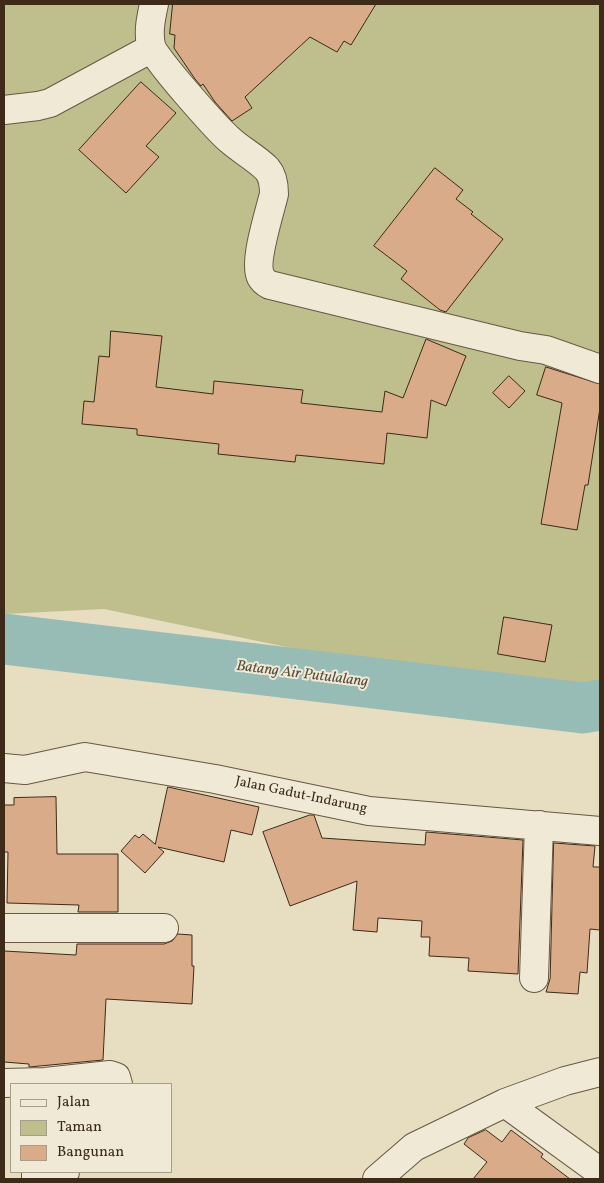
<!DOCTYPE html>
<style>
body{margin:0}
#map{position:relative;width:604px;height:1183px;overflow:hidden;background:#e7ddc0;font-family:Vollkorn,serif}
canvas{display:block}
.frame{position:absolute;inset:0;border:5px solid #3d2a19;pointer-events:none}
.legend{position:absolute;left:10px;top:1083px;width:162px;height:90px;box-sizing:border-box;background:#efe9d6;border:1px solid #a89d8a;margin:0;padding:6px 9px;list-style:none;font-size:15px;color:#3d2a19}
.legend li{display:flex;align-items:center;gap:10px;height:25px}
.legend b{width:25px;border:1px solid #a89d8a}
</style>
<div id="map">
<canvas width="604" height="1183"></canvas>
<div class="frame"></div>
<ul class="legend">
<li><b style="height:6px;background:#efe9d6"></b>Jalan</li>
<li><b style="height:14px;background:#bebf8d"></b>Taman</li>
<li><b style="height:14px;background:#d9ab88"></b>Bangunan</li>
</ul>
</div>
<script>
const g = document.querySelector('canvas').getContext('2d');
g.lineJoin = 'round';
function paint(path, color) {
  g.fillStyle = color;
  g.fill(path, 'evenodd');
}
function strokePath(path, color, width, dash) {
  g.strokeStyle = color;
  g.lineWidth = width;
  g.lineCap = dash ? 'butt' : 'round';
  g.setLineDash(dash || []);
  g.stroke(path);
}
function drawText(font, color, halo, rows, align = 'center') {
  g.font = font + ' Vollkorn,serif';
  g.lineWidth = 4;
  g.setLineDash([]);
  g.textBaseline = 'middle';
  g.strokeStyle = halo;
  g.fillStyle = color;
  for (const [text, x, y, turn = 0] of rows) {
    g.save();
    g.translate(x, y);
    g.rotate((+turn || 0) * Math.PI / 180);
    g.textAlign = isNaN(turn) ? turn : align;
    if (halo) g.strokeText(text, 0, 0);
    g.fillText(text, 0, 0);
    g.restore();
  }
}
paint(new Path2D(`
 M 4,4 L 600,4 L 600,689 L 546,701 L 104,609 L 4,614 Z`), '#bebf8d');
strokePath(new Path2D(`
 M 4,639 L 583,708 L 600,705`), '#97bbb5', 51);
const building = new Path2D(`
 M 173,4 L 376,4 L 351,45 L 344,41 L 337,52 L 310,37 L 245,97 L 252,108 L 232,121 L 215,102 L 203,84 L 201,86 L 195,79 L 174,48 L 175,35 L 170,34 Z
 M 141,82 L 176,113 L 146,146 L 159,157 L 126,193 L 79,150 Z
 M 435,168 L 463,190 L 456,199 L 473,212 L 471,214 L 503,239 L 446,312 L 440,310 L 401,279 L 407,271 L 374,246 Z
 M 111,331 L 162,336 L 156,387 L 213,394 L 214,381 L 303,390 L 301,403 L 382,412 L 385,391 L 403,398 L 426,339 L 466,356 L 446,406 L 431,400 L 427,438 L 387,433 L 384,464 L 296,455 L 295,462 L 218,454 L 219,444 L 137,435 L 137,429 L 82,424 L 84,401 L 94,402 L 99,356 L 109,357 Z
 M 546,367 L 600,384 L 600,408 L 588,485 L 585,485 L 577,530 L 541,524 L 562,403 L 537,395 Z
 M 509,376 L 525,391 L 509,408 L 493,393 Z
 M 504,617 L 552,625 L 545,662 L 498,654 Z
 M 168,787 L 259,807 L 252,835 L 231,830 L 224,862 L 158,847 L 164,852 L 145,873 L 121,851 L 135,835 L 139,838 L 143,834 L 155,844 Z
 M 56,797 L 57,854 L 118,854 L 118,912 L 78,912 L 79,905 L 7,903 L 8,852 L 4,852 L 4,805 L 14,805 L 14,798 Z
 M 310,815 L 314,815 L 322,838 L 425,845 L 426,832 L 523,840 L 518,974 L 468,971 L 469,958 L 429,956 L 430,937 L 421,937 L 422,921 L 378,918 L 377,932 L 353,930 L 357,881 L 290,906 L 263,832 Z
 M 554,843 L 595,846 L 593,867 L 600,867 L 600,930 L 590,929 L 587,973 L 580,972 L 578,994 L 546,992 L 550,979 Z
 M 178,934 L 192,935 L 192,966 L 194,966 L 192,1004 L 106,999 L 103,1060 L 29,1067 L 29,1064 L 4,1062 L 4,951 L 76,955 L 77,944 L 164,944 L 172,941 Z
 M 486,1130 L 502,1142 L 511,1130 L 543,1154 L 541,1157 L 570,1179 L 473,1179 L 487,1162 L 464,1144 L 468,1138 Z`);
paint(building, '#d9ab88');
strokePath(building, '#3d2a19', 1);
const minor = new Path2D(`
 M 154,4 C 151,18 148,31 151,46 C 154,58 218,130 230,140 C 241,150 256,158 267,169 C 273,176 274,185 274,194 C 270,211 253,263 261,277 C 263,281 266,283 270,285 L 520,346 L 546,350 L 600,369
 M 4,110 L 38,106 L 50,103 L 152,48
 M 4,768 L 25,770 L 85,757 L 215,779 L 369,811 L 600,831
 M 4,928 L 164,928
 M 534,978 L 539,825
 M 4,1083 L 45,1082 L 110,1075 L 116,1077 L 118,1084
 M 505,1103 L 600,1172
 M 36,1179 L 36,1172
 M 60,1179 L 65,1172
 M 377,1179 L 414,1147 L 505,1103 L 565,1081 L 600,1072`);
strokePath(minor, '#685743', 30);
strokePath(minor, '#efe9d6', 28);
drawText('14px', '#3d2a19', '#efe9d6', [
 ["Jalan Gadut-Indarung",301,796,12]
]);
drawText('italic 15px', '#544e40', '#efe9d6', [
 ["Batang Air Putulalang",302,675,7]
]);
</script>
